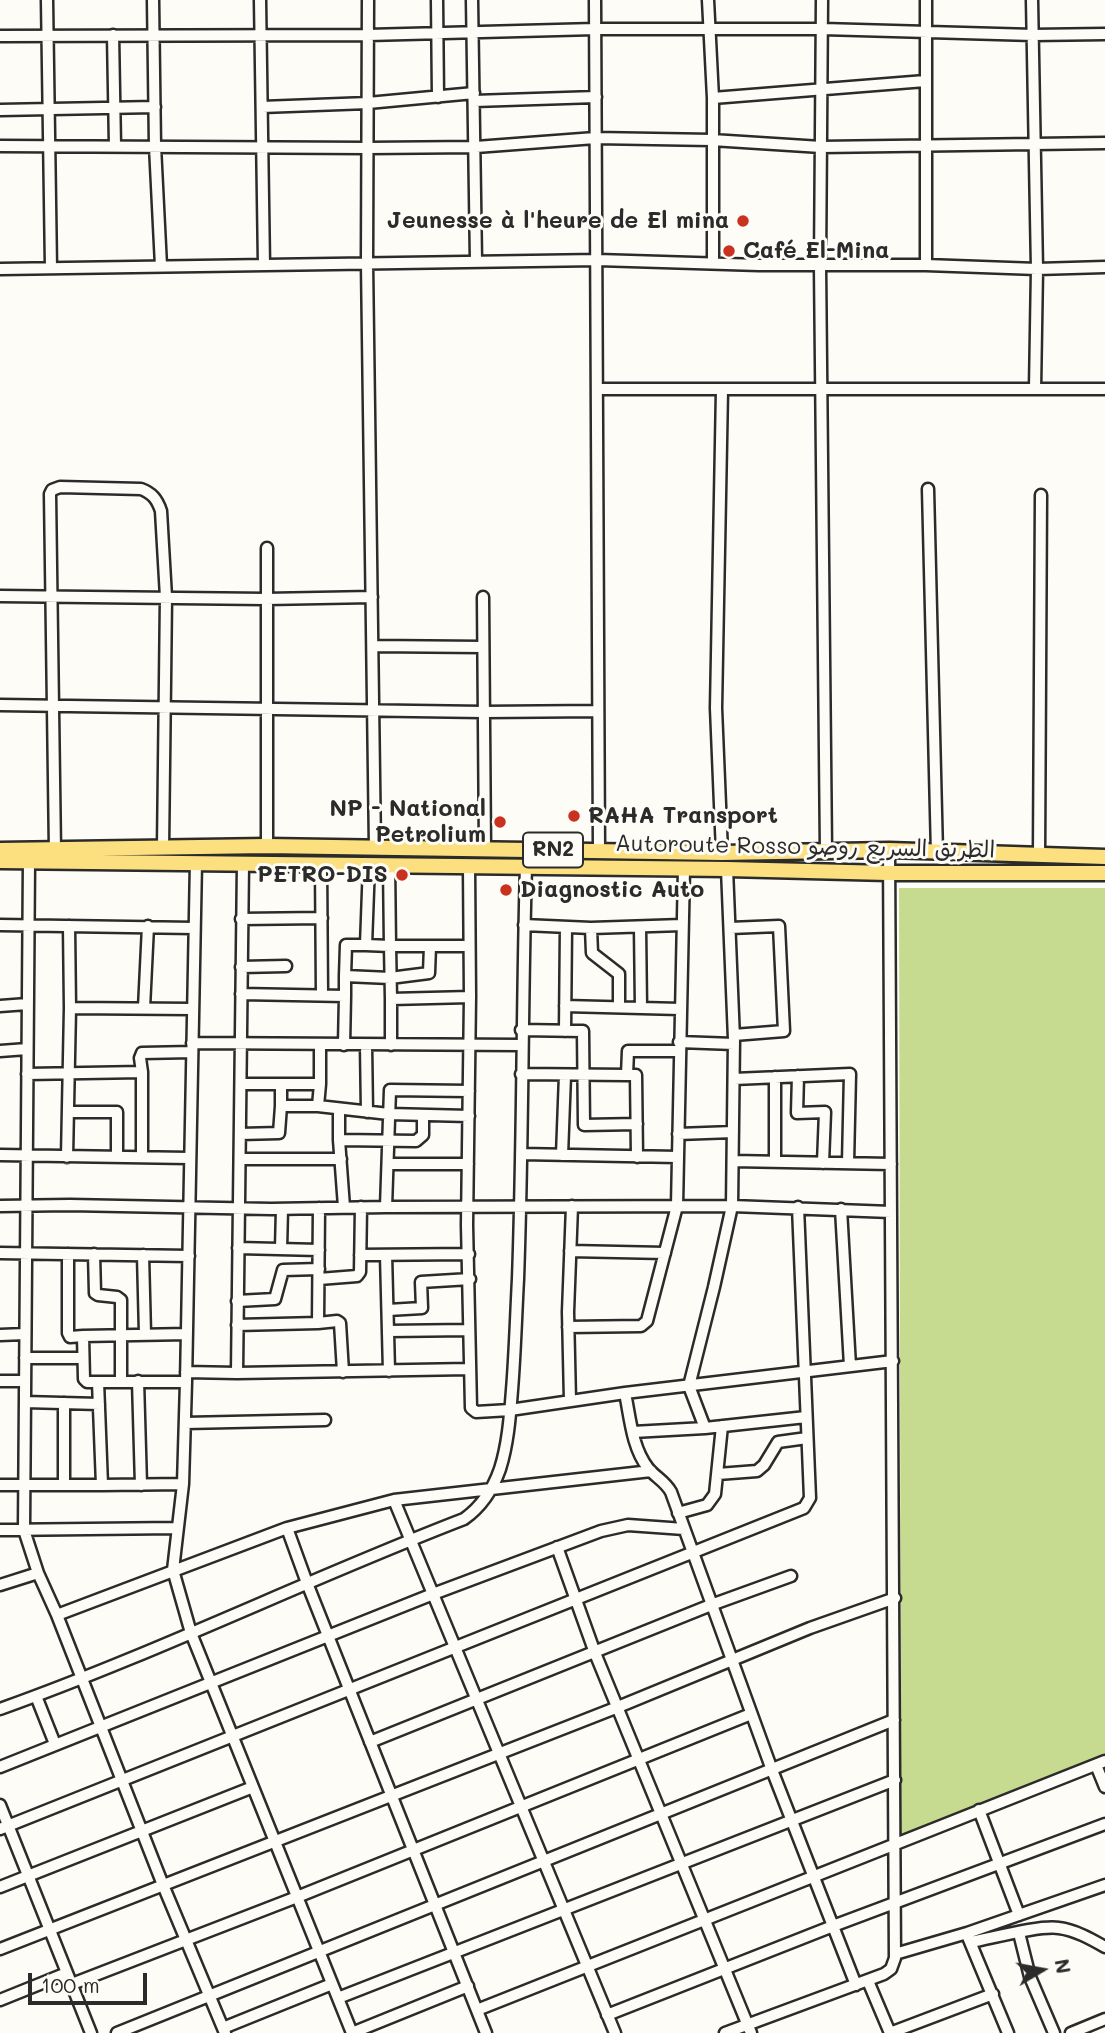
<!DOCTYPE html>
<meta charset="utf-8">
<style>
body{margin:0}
#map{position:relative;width:1105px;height:2033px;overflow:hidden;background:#fdfcf7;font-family:Mali,sans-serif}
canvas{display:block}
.north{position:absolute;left:1007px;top:1935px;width:70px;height:70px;-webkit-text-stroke:5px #fdfcf7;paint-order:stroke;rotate:80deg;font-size:19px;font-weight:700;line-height:28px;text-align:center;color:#2b2b2b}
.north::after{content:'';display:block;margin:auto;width:24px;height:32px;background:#2b2b2b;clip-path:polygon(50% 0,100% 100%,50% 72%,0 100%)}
.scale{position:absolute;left:28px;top:1973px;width:119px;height:32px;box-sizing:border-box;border:4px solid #2b2b2b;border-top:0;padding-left:9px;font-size:21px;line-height:24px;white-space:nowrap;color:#2b2b2b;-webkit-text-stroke:5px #fdfcf7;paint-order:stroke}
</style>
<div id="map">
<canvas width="1105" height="2033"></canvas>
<div class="north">N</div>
<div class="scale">100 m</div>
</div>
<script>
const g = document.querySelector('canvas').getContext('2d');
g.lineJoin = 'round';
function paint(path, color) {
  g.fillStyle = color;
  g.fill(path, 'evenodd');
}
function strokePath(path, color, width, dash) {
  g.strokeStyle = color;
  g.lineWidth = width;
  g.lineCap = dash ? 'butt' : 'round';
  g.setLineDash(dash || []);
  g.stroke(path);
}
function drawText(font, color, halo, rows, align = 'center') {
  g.font = font + ' Mali,"Playpen Sans Arabic",sans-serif';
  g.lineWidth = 6;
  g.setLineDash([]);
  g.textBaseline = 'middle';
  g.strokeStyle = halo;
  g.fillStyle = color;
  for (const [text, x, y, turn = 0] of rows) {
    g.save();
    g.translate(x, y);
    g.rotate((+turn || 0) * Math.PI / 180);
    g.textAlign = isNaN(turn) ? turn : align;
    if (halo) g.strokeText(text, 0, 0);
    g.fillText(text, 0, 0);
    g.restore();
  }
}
paint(new Path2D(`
 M 899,888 L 1105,888 L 1105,1756 L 901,1835 Z`), '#c7db90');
const minor = new Path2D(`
 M 47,0 L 51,268
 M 153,0 L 155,146 L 161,266
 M 260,0 L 264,265
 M 368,0 L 367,263 L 375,848
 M 437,0 L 438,97
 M 472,0 L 476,261
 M 595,0 L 599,850
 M 708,0 L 713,98 L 713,263
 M 822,0 L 820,266 L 826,851
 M 926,0 L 926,265
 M 1032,0 L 1037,269 L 1035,389
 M 113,35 L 115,146
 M 0,36 L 368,35 L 595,29 L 823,29 L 1033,35 L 1105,34
 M 713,98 L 925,81
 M 474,101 L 596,97
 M 262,107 L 368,103 L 474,93
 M 0,110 L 155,107
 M 0,146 L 368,148 L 476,147 L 595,138 L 712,140 L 821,147 L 1105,143
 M 0,269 L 598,260 L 759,265 L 926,265 L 1037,269 L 1105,267
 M 598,389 L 1105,389
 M 722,390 L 716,708 L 722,853
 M 928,489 L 937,853
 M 267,548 L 267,846
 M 0,596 L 266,599 L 372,597
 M 483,597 L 485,850
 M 373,646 L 483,647
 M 0,705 L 483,712 L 598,711
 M 55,851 L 50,494 L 52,490 L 60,487 L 141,489 C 152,493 157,499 161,511 L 166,597 L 163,848
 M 1039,856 L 1041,495
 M 29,861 L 24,1530 L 38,1573 L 57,1615 L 163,1885 L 225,2033
 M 196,862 L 186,1382 L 183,1484 L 173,1570 L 191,1633 L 352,2033 L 468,1986
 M 321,864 L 322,995
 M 369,864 L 366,945 L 390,946 L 389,864
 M 469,866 L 470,997
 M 241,919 L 322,918
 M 0,925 L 194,928
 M 524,925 L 591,928 L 592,953 L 619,974 L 619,1007
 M 640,927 L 641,1008
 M 591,928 L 682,925
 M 730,928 L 779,926 L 784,1031 L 734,1035
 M 241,967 L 286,966
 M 345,976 L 346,945 L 366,945
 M 241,994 L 345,996 L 344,1045
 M 345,996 L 345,976 L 390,978 L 429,973 L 430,946
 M 391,999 L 390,946 L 469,946
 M 0,1006 L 27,1004
 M 565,1006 L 680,1009
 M 70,1008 L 192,1009
 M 144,1008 L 148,926
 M 521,1030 L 583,1031 L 584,1125 L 637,1124
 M 565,1031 L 566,927
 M 679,1042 L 734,1044
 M 192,1043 L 521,1045
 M 366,1045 L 367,1112
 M 391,1045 L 391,999 L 470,997 L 467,1225 L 471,1408 L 476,1412 L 510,1410 L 625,1393 L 893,1361
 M 0,1051 L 27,1049
 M 142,1072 L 142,1157
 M 27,1074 L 142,1072 L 140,1058 L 142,1053 L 192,1052
 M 521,1074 L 627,1075
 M 798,1076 L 797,1113 L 825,1112 L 823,1163
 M 775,1077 L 775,1162
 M 734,1079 L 850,1074 L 848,1163
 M 241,1084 L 281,1084 L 281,1106 L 318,1106 L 389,1114 L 469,1116
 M 281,1084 L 320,1084 L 318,1106
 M 320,1084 L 320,1046
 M 339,1109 L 339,1140
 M 68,1112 L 117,1112 L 117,1156
 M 240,1134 L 279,1133 L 281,1106
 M 678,1134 L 733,1132
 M 521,1154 L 678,1157
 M 0,1155 L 189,1158
 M 562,1155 L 565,1075
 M 67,1157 L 70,1008 L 69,926
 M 637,1157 L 636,1075 L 627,1075 L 628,1051 L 679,1051
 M 240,1159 L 341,1159
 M 733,1161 L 891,1164
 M 388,1164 L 468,1164
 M 0,1206 L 70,1205 L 271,1209 L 386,1207 L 732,1206 L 891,1212
 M 344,1207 L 339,1140 L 416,1141 L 423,1135 L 423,1116
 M 386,1207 L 390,1090 L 469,1091
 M 841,1209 L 850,1366
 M 238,1248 L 319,1250
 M 281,1249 L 282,1209
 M 570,1251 L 665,1253
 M 0,1253 L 189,1256
 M 68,1254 L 68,1333 L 70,1337 L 83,1336 L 84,1379 L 87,1382 L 186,1382
 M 94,1254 L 95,1293 L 98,1295 L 117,1297 L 121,1300 L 121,1380
 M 143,1255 L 145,1334
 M 360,1255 L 469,1254
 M 386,1255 L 389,1371
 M 319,1279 L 357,1276 L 360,1272 L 361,1207
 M 237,1301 L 275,1299 L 283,1270 L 319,1269
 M 388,1310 L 422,1308 L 421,1282 L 470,1279
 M 318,1323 L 337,1321 L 340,1323 L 343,1372
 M 237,1325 L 318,1323 L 319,1208
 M 568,1327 L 641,1326 L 647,1321 L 677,1206 L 684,869
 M 388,1331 L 468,1330
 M 0,1335 L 25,1334
 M 83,1336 L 187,1334
 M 25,1358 L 83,1358
 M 186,1372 L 237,1373 L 469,1369
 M 237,1373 L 243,863
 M 0,1381 L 25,1381
 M 138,1381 L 141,1485
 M 98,1382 L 102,1485 L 183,1484
 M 625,1393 C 630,1417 632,1448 648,1468 C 655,1477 665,1481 671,1492 L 772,1770 L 856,1985
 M 570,1401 L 568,1312 L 572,1206
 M 25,1402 L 99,1404
 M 64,1403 L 64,1485
 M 185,1423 L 325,1420
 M 705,1428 L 689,1386 L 714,1287 L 732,1206 L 734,1039 L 727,869
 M 633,1432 L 705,1428 L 806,1417
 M 718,1474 L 757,1471 L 764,1465 L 778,1442 L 807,1438
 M 0,1485 L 102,1485
 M 394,1500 L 615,2033
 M 678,1513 L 707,1505 L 715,1494 L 722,1426
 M 0,1530 L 176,1528
 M 557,1547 L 595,1653 L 751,2033
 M 0,1585 L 38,1573
 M 57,1615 L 287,1528
 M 36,1696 L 55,1744
 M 0,1709 C 157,1653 308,1579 464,1519 C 481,1507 493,1489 500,1469 C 508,1444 510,1416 512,1390 C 515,1353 516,1316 518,1279 C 523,1142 522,1004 526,866
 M 370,1742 L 711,1605 L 791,1576
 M 1096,1765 L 1105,1787
 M 0,1767 L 433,1594 L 601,1531 L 628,1525 L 684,1529
 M 0,1805 L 91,2033
 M 979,1810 L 1019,1915
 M 0,1829 L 804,1508 L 810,1498 L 798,1207
 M 0,1887 L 253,1787
 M 1019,1933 L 1030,1977 L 1054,2033
 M 968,1937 L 1008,2033
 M 971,1942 C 993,1938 1039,1925 1059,1928 C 1075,1930 1091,1939 1105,1947
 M 0,1949 L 618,1707 L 810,1628 L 895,1598
 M 895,1954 L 967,1933 L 1105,1885
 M 868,1981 L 890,2033 L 993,1994
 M 72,1984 L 297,1897 L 751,1714
 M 338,1998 L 895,1780
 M 0,2000 L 67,1973
 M 477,2010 L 1105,1761
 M 607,2015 L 833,1926 L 1105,1824
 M 223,2028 L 332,1984
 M 117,2033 L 894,1720
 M 486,2033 L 307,1583 L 287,1528 L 394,1500 L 651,1471
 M 725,2033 L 884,1974 L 891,1969 L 895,1958 L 889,850
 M 1071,2033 L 1105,2019`);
const highway = new Path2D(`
 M 0,850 L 267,846 L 722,853 L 889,850 L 1105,857
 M 0,861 L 727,869 L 888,873 L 1105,873`);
strokePath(minor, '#2b2b2b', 15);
strokePath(highway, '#2b2b2b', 19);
strokePath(minor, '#fdfcf7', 10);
strokePath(highway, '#fce080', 14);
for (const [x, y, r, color] of [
 [743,221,7,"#c8321e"],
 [729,251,7,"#c8321e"],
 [574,816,7,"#c8321e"],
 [500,822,7,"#c8321e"],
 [402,875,7,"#c8321e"],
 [506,890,7,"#c8321e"]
]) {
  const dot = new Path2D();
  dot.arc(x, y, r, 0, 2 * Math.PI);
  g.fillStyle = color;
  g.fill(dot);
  strokePath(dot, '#fdfcf7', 2.5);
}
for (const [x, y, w] of [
 [553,850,60]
]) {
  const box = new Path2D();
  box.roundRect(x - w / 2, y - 17.5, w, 35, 5);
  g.fillStyle = '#fdfcf7';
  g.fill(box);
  strokePath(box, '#2b2b2b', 2);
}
drawText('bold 21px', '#2b2b2b', null, [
 ["RN2",553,850]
]);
drawText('bold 23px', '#2b2b2b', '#fdfcf7', [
 ["Jeunesse à l'heure de El mina",729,221],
 ["Café El-Mina",743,251,"left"],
 ["NP - National",486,809],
 ["Petrolium",486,835],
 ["RAHA Transport",588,816,"left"],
 ["PETRO-DIS",388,875],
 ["Diagnostic Auto",520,890,"left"]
], 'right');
drawText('23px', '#2b2b2b', '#fdfcf7', [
 ["Autoroute Rosso الطريق السريع روصو",805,847,1]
]);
</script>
